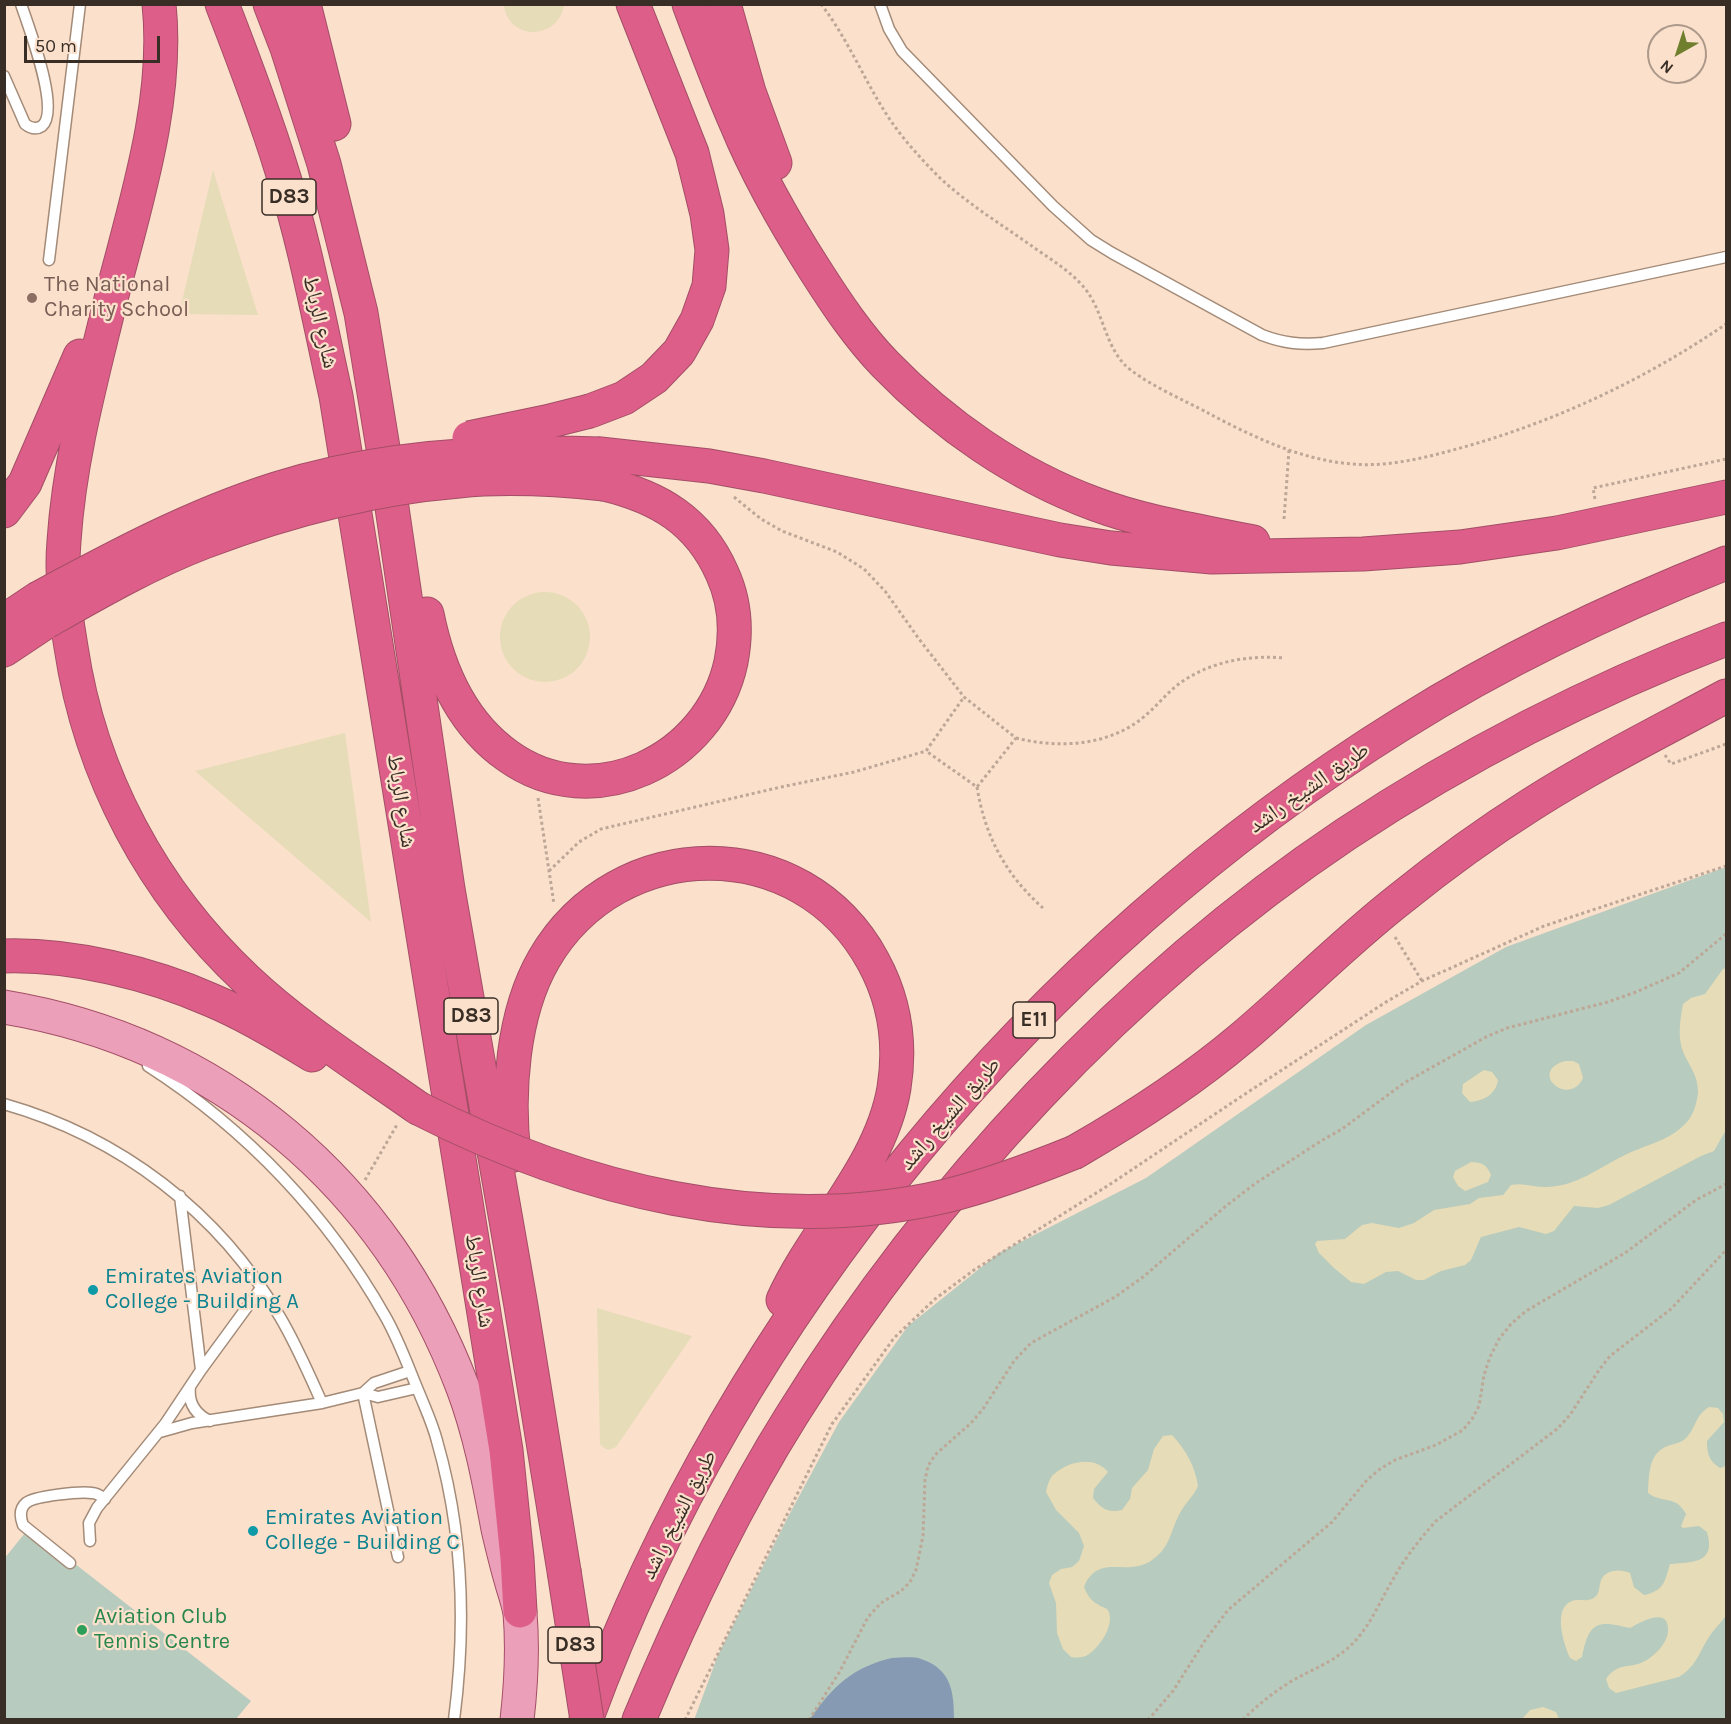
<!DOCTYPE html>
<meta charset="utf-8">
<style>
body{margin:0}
#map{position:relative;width:1731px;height:1724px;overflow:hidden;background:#fbe0cc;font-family:Karla,sans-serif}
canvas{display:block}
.frame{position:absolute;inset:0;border:6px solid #382e26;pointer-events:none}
.north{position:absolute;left:1647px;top:24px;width:60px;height:60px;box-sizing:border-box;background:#fbe0cc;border:2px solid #ad998a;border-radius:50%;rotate:219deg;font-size:16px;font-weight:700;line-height:24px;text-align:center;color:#382e26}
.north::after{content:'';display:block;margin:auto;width:21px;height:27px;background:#6f7f2d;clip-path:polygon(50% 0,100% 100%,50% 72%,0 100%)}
.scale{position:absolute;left:24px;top:36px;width:136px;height:27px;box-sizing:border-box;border:3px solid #382e26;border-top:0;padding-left:8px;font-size:18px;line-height:21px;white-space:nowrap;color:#382e26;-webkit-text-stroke:4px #fbe0cc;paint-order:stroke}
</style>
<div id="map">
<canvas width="1731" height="1724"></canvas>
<div class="frame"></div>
<div class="north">N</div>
<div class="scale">50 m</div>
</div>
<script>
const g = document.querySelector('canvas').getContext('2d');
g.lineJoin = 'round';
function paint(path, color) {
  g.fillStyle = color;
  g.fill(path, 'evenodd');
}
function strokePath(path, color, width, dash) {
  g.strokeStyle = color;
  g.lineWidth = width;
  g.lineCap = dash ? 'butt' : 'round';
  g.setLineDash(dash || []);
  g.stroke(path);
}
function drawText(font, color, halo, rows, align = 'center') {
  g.font = font + ' Karla,"Noto Naskh Arabic",sans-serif';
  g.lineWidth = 4.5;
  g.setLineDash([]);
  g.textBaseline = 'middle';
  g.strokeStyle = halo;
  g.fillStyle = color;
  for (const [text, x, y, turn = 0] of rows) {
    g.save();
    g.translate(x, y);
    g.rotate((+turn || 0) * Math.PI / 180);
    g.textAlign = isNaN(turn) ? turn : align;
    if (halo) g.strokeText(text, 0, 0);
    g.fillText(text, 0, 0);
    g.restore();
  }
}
paint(new Path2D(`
 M 1726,867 L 1726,1719 L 694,1720 L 718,1655 L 789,1515 L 839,1422 L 908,1326 L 999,1253 L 1146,1178 L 1366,1025 L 1506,947 Z
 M 29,1528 L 251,1701 L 236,1719 L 5,1719 L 4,1559 Z`), '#b7cbbe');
paint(new Path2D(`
 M 504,5 L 504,4 L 564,5 C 558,41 508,41 504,5 Z
 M 213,170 L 258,315 L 179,314 Z
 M500 637a45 45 0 1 1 90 0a45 45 0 1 1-90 0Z
 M 345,733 L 371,922 L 195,771 Z
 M 1726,968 L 1726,1130 L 1714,1151 L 1701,1156 L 1609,1205 L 1598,1208 L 1574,1206 L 1554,1231 L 1546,1234 L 1519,1227 L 1481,1237 L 1471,1260 L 1465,1265 L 1441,1271 L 1424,1280 L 1416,1280 L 1398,1271 L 1386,1272 L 1364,1284 L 1351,1282 L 1334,1268 L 1319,1253 L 1315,1244 L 1317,1241 L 1345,1239 L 1362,1225 L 1372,1223 L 1399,1228 L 1414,1223 L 1434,1210 L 1470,1204 L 1479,1198 L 1503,1195 L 1511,1185 C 1524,1182 1535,1188 1548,1187 C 1576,1186 1599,1168 1623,1156 C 1644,1145 1667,1142 1684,1125 C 1693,1117 1697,1104 1698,1092 C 1698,1076 1690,1067 1684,1054 C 1677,1038 1680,1021 1683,1004 L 1691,998 L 1705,994 L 1723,969 Z
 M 1565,1061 L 1573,1061 L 1579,1064 L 1583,1078 C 1569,1108 1527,1072 1565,1061 Z
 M 1484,1070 L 1492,1072 L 1498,1080 C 1496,1094 1484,1101 1470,1102 L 1462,1093 L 1463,1084 Z
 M 1471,1162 C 1482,1162 1487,1165 1491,1175 L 1488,1182 L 1465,1191 L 1458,1186 L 1453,1177 L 1455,1171 Z
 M 597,1308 L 692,1336 L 616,1447 C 608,1451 605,1450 600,1444 Z
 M 1709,1407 L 1718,1408 L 1723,1414 L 1724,1422 L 1707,1441 C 1707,1454 1709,1461 1720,1468 L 1726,1466 L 1726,1615 C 1722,1622 1716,1627 1711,1634 C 1699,1651 1698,1665 1679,1677 L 1616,1693 L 1609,1688 L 1606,1679 C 1618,1662 1628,1669 1643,1662 C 1654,1657 1669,1642 1668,1629 C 1668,1606 1639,1623 1630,1628 C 1597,1620 1589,1621 1582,1657 L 1576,1661 L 1570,1658 C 1564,1645 1552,1608 1572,1601 C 1579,1598 1589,1603 1595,1597 C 1599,1594 1599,1589 1600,1584 C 1602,1570 1619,1568 1630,1573 L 1634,1587 L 1644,1595 C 1664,1591 1665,1581 1670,1564 C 1694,1562 1716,1563 1707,1532 L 1699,1526 L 1683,1528 L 1681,1526 L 1686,1514 C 1675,1494 1662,1504 1648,1493 C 1649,1478 1648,1458 1662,1449 C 1670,1443 1680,1445 1687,1437 C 1697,1425 1695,1416 1709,1407 Z
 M 1172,1435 C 1186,1450 1195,1466 1198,1486 C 1194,1496 1185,1503 1180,1513 C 1170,1531 1171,1547 1152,1560 C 1128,1578 1098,1552 1084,1587 C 1088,1596 1090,1600 1099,1605 C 1100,1606 1105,1608 1107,1609 C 1117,1622 1100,1647 1089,1654 C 1084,1658 1077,1658 1071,1657 L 1063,1649 L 1057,1633 L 1056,1603 L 1049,1583 L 1052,1575 L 1061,1569 L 1072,1567 L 1079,1561 L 1084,1546 L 1079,1533 L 1056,1510 L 1046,1492 C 1047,1487 1049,1479 1053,1475 C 1067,1461 1095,1455 1108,1472 L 1094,1489 L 1093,1498 C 1102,1509 1108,1513 1122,1510 L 1130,1499 L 1132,1488 L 1148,1470 L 1154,1449 L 1163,1436 Z
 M 1543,1707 L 1556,1712 L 1559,1719 L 1522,1719 L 1530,1710 Z`), '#e6dcb7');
paint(new Path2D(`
 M 892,1658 C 901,1658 913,1656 921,1659 C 951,1669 954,1691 954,1719 L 810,1719 C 833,1686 853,1667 892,1658 Z`), '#879ab4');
const lane = new Path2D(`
 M 880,4 L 889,29 L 902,51 L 1053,206 L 1091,240 L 1112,253 L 1262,335 C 1283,343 1300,345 1323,343 L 1726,257
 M 4,76 L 25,124 C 30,128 36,130 42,126 C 61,110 28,26 21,4
 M 49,260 L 80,4
 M 148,1066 C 246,1129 328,1215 385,1316 C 399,1340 409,1369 420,1395 C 426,1410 433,1425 437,1441 C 463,1531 466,1628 454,1720
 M 4,1104 C 120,1137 219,1212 280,1317 C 296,1344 309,1374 322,1403
 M 180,1196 L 201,1370
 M 190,1387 C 188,1403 195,1414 210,1421
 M 363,1393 L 398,1557
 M 363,1393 L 378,1397 L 417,1388
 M 160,1432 L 192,1423 L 322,1403 L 363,1393 L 374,1383 L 410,1371
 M 90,1541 L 89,1523 L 97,1508 L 165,1424 L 201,1370 L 261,1288
 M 70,1563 L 23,1525 C 20,1517 19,1509 26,1503 C 34,1496 81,1491 92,1493 C 97,1493 101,1496 105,1499`);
const primary = new Path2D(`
 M 4,1007 C 220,1043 386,1185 463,1388 C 480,1433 489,1481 498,1529 C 502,1546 506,1563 511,1580 C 514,1591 518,1602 520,1613 C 523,1648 521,1685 517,1720`);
const highway = new Path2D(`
 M 159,4 C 170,108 130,219 106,319 C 88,392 69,465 64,541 C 61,576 65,613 71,647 C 90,775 153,892 247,980 C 298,1028 360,1067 418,1108
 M 222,4 C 243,58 264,113 281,168 C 305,243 319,320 336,396 L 506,1450 L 517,1558 L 520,1611
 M 270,4 L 287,48 L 324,164 L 361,313 L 385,460 L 448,889 L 521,1306 L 564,1571
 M 304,4 L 334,124
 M 689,4 C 704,44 719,84 736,123 C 757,174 785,223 815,270 C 836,303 858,336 885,364 C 944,425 1016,475 1095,504 C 1146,523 1200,531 1253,542
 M 724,4 L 749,92 L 775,163
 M 590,411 L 624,398 L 654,378 L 679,352 L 697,320 L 709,286 L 712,250 L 707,214 L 692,153 L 633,4
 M 600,454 L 709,466 L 764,476 L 1060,540 L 1111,548 L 1212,557 L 1363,554 L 1460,547 L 1557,533 L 1726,497
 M 4,511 L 25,483 L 80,356
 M 427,614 C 438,669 461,723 508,756 C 593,817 710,760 731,662 C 737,632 735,601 722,573 C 699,521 659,497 604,484
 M 4,621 L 37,599
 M 4,650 L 46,622
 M 4,956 C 71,954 150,973 211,1000 C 247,1015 280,1035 312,1055
 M 1075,1152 C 1134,1118 1191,1081 1243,1037 C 1296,992 1345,942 1400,899 C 1442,865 1486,833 1532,804 C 1595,764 1661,731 1726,696
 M 514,1155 C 507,1094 512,1014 544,959 C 618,832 802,830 873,961 C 895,1001 901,1044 894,1088 C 881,1166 815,1230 783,1300
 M 586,1720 C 735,1313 1036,951 1403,723 C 1505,659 1615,607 1726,563
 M 639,1720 C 683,1614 731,1512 792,1415 C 932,1190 1125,982 1346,834 C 1465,755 1593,690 1726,639`);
strokePath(lane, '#a38b78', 13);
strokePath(primary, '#a34e66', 35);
strokePath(highway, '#a34e66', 35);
strokePath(new Path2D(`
 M 821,4 C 847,38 863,77 885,112 C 900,136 920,158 940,178 C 969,205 1004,226 1036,249 C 1052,260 1068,270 1081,284 C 1103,307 1103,341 1124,364 C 1140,381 1186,401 1208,413 C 1251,436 1301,460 1352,464 C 1386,467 1420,459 1453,450 C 1550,424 1643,381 1726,324
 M 734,497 L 761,519 L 782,531 L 837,552 L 864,569 L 885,591 L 919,639 L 964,697 L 1016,738 L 977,787 L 926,751 L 964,697
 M 1595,499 L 1593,488 L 1726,459
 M 1284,519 L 1289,450
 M 1016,738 C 1059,749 1111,746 1146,715 C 1159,704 1169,690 1183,681 C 1213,661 1249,655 1284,658
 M 1665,755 L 1671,764 L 1726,744
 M 977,787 C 985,837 1006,875 1043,908
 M 538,798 L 554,904
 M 549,871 L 579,842 L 601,829 L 781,787 L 854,772 L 926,751
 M 1395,937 L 1422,981
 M 365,1180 L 398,1123
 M 685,1720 L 832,1424 L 894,1338 L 935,1299 L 974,1270 L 1112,1183 L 1239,1098 L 1386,1002 L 1422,981 L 1544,926 L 1726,866
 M 809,1720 L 840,1671 L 868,1617 L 881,1603 L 901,1591 L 910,1582 L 916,1570 L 923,1536 L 925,1480 L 928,1466 L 935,1455 L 971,1423 L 983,1409 L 1014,1361 L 1031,1343 L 1115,1297 L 1143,1277 L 1226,1206 L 1256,1183 L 1321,1141 L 1342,1129 L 1404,1083 L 1486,1037 L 1507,1028 L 1608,1002 L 1636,992 L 1679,973 L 1726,934
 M 1148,1720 L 1173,1691 L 1206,1639 L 1228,1610 L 1332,1522 L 1367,1480 L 1380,1469 L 1395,1460 L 1436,1445 L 1463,1430 L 1472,1419 L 1479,1406 L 1484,1375 L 1490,1357 L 1499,1339 L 1511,1324 L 1526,1311 L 1625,1253 L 1696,1200 L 1726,1184
 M 1243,1720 C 1257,1705 1273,1693 1290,1682 C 1310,1670 1332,1663 1349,1647 C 1369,1629 1379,1603 1392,1581 C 1404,1559 1419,1540 1436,1521 L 1557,1429 L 1570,1415 L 1599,1370 L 1610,1356 L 1671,1309 L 1726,1250`), '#bda797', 3, [3, 3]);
strokePath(lane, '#fff', 10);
strokePath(primary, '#eb9fb8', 33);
strokePath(highway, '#dd5f89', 33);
const highwayBridge = new Path2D(`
 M 469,438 L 546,422 L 590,411
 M 37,599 C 115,557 191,516 276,489 C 379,456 492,450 600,454
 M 46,622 C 97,593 149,563 204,542 C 285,511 373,488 459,481 C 508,476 556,479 604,484
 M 418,1108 C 579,1190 765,1238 946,1196 C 991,1185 1033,1169 1075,1152
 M 564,1571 L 587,1720`);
strokePath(highwayBridge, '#a34e66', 35, []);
strokePath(highwayBridge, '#dd5f89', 33);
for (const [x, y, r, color] of [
 [32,298,6,"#8d6e63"],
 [93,1290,6,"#0f9aa8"],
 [253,1531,6,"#0f9aa8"],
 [82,1630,6,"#2e9e5b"]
]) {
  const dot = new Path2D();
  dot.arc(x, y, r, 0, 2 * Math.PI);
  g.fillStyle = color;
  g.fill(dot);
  strokePath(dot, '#fbe0cc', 2);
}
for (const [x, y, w] of [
 [289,197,54],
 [471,1016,54],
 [1034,1020,42],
 [575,1645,54]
]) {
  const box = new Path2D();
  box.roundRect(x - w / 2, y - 18, w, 36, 4.5);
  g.fillStyle = '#fbe0cc';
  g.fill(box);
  strokePath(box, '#382e26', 1.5);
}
drawText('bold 21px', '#382e26', null, [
 ["D83",289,197],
 ["D83",471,1016],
 ["E11",1034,1020],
 ["D83",575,1645]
]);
drawText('22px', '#785e54', '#fbe0cc', [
 ["The National",44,285],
 ["Charity School",44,310]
], 'left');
drawText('22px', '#382e26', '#fbe0cc', [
 ["شارع الرباط",320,322,77],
 ["طريق الشيخ راشد",1309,788,-35],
 ["شارع الرباط",401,801,81],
 ["طريق الشيخ راشد",950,1114,-49],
 ["شارع الرباط",479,1281,81],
 ["طريق الشيخ راشد",679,1515,-63]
]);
drawText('22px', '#0d838f', '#fbe0cc', [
 ["Emirates Aviation",105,1277],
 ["College - Building A",105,1302],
 ["Emirates Aviation",265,1518],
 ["College - Building C",265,1543]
], 'left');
drawText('22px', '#27864d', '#fbe0cc', [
 ["Aviation Club",94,1617],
 ["Tennis Centre",94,1642]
], 'left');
</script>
